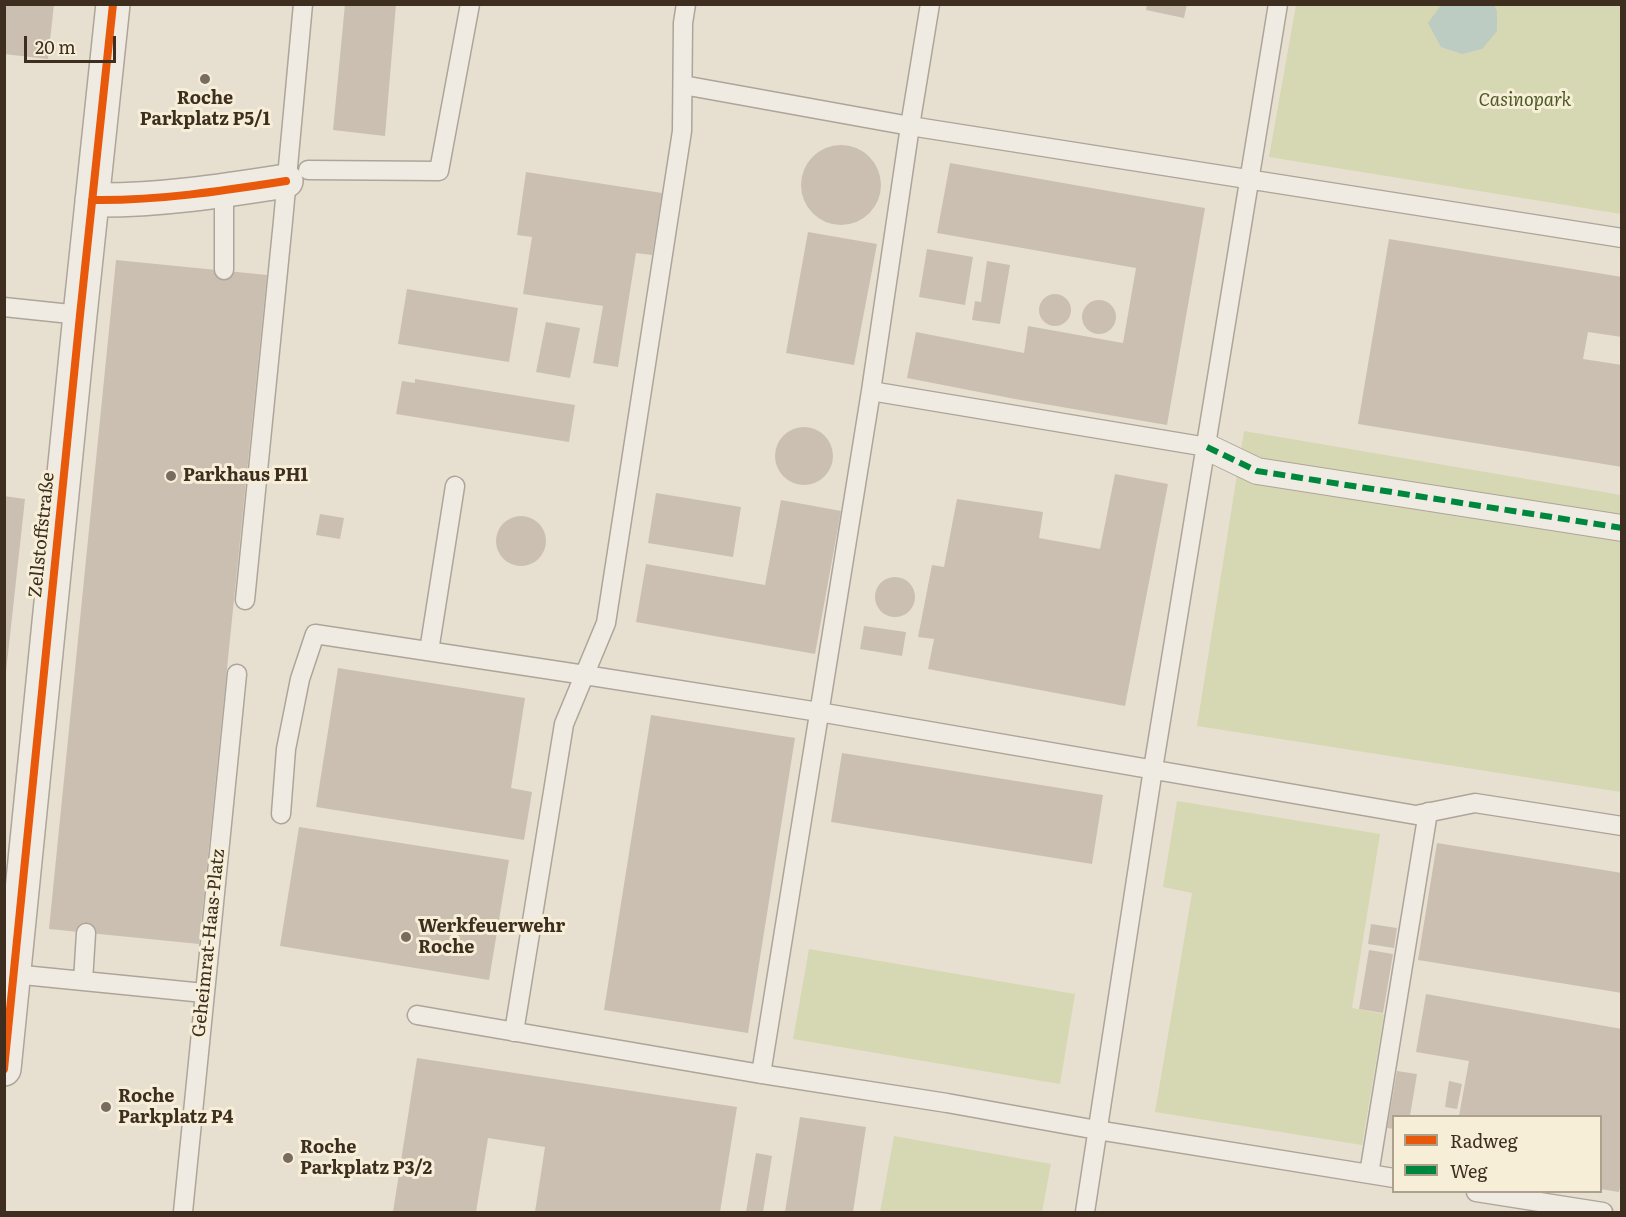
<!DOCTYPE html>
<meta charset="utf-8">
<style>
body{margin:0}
#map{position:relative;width:1626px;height:1217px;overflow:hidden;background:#e7e0d1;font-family:Literata,serif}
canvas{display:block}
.frame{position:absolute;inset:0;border:6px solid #3d2e20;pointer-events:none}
.legend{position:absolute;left:1392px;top:1115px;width:210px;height:78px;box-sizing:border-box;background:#f7eed8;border:2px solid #ada18e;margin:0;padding:8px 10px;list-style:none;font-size:18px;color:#3d2e20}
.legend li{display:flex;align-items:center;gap:12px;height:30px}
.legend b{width:30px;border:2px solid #ada18e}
.scale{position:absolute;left:24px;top:36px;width:92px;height:27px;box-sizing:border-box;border:3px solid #3d2e20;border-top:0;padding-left:8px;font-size:18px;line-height:21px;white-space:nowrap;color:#3d2e20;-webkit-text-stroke:4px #f7eed8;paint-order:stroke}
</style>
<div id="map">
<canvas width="1626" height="1217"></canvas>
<div class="frame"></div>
<ul class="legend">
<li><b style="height:8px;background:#e8590c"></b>Radweg</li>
<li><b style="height:8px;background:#00873e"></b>Weg</li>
</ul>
<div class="scale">20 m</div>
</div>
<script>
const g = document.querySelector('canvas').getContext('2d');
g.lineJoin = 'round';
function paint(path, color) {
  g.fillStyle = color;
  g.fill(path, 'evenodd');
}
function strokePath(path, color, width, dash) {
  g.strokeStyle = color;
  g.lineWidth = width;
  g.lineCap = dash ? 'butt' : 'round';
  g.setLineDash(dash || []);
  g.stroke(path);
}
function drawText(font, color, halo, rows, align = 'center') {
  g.font = font + ' Literata,serif';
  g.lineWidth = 6;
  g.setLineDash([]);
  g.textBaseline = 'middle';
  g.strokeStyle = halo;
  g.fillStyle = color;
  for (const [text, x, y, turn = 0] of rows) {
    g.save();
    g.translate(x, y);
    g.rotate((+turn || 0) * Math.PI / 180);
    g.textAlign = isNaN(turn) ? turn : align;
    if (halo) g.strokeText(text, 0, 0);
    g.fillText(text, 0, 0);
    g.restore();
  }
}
paint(new Path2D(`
 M 1296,5 L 1621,5 L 1621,214 L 1269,157 Z
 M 1244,431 L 1621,495 L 1621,792 L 1197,726 Z
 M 1177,801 L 1380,834 L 1352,1008 L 1384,1014 L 1362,1145 L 1155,1112 L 1192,893 L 1163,887 Z
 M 809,949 L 1075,994 L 1060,1084 L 793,1039 Z
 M 894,1136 L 1051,1164 L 1042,1212 L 880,1212 Z`), '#d6d7b3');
paint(new Path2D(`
 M 1441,5 L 1494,5 L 1497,11 L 1497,31 L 1482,49 L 1462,54 L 1441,47 L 1428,23 Z`), '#bcccc2');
paint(new Path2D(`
 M 4,4 L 54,4 L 48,59 L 4,54 Z
 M 345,4 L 396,4 L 385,136 L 333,130 Z
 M 1147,4 L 1187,4 L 1184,18 L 1146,10 Z
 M801 185a40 40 0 1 1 80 0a40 40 0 1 1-80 0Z
 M 950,163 L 1205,208 L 1167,425 L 1015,399 L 907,378 L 916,332 L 1024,353 L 1028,326 L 1123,343 L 1136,268 L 937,233 Z
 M 526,172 L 662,193 L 652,255 L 636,253 L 618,367 L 593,363 L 603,306 L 523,294 L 532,237 L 517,235 Z
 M 808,232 L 877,244 L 854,365 L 786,353 Z
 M 1389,239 L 1622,277 L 1622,337 L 1588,332 L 1583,359 L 1622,365 L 1622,467 L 1358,424 Z
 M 927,249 L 973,257 L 965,305 L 919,297 Z
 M 116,260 L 267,275 L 199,944 L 49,929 Z
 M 987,261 L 1010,265 L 1000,324 L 972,320 L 975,301 L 981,302 Z
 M 407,289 L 518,308 L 509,362 L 398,344 Z
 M1039 310a16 16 0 1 1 32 0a16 16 0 1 1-32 0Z
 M1082 317a17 17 0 1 1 34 0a17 17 0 1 1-34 0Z
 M 546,322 L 580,328 L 570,378 L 536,372 Z
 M 415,379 L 575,405 L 569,442 L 396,414 L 402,381 L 415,383 Z
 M775 456a29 29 0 1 1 58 0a29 29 0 1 1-58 0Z
 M 1115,474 L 1168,484 L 1125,706 L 928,669 L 934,639 L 918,637 L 932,565 L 944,567 L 957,499 L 1043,512 L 1039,538 L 1100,549 Z
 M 656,493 L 741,507 L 733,557 L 648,543 Z
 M 4,496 L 25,499 L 6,672 L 4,672 Z
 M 781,500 L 841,511 L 815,654 L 636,622 L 646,564 L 765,585 Z
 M 320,514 L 344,518 L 340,539 L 316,535 Z
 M496 541a25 25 0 1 1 50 0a25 25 0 1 1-50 0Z
 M875 597a20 20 0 1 1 40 0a20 20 0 1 1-40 0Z
 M 864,626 L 906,632 L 902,656 L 860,649 Z
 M 338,668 L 525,698 L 511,788 L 532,792 L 524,840 L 316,807 Z
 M 651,715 L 795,738 L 748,1033 L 604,1010 Z
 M 842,753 L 1103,795 L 1092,864 L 831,822 Z
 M 299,827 L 509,860 L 489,980 L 280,946 Z
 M 1437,843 L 1622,873 L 1622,993 L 1418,960 Z
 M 1371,924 L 1397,928 L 1394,948 L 1368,944 Z
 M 1369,950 L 1393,954 L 1383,1013 L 1359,1009 Z
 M 1426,994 L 1622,1029 L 1622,1180 L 1619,1192 L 1600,1189 L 1600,1116 L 1459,1116 L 1469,1061 L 1416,1052 Z
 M 417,1058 L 737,1107 L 720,1212 L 535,1212 L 545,1147 L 488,1138 L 476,1212 L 393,1212 Z
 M 1397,1071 L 1417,1074 L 1410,1116 L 1394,1116 L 1394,1129 L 1387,1128 Z
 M 1449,1081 L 1462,1084 L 1457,1109 L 1445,1107 Z
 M 800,1117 L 866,1127 L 853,1212 L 785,1212 Z
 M 756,1153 L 772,1156 L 763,1212 L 746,1212 Z`), '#cbbfb2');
const service = new Path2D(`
 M 683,85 L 910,126 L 1622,238
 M 308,170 L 439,171 L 470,4
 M 224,191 L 224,270
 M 4,307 L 80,315
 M 871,391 L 1207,447
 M 245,600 L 283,221 L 303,4
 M 429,651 L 455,486
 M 281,814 L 286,749 L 300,679 L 315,634 L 585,675 L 819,712 L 1416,815 L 1475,803 L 1622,826
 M 13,974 L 204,993
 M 83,981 L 86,933
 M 417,1015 L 761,1074 L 947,1103 L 1097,1130 L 1394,1178
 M 514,1032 L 564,724 L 606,623 L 682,131 L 683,23 L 686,4
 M 761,1074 L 871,391 L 910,126 L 930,4
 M 1369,1174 L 1428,812
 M 1476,1192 L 1603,1212
 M 183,1212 L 237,674
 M 1085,1212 L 1153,769 L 1278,4`);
const pedestrian = new Path2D(`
 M 1207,447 L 1257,471 L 1622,528`);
const minor = new Path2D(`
 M 92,200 C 157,201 222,191 286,181
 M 4,1069 L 80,315 L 113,4`);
strokePath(service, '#ada599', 21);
strokePath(pedestrian, '#ada599', 28);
strokePath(minor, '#ada599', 36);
strokePath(service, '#efebe3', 18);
strokePath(pedestrian, '#efebe3', 26);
strokePath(minor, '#efebe3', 33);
strokePath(new Path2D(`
 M 1207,447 L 1257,471 L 1622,528`), '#00873e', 6, [12, 6]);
strokePath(new Path2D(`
 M 92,200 C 157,201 222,191 286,181
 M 4,1069 L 80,315 L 113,4`), '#e8590c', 8);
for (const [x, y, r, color] of [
 [205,79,6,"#786c5e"],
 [171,476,6,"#786c5e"],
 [406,937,6,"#786c5e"],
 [106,1107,6,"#786c5e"],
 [288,1158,6,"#786c5e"]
]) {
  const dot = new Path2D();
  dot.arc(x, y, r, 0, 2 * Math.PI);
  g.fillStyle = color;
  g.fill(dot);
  strokePath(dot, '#f7eed8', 2);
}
drawText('bold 18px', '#3d2e20', '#f7eed8', [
 ["Roche",205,99,"center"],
 ["Parkplatz P5/1",205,120,"center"],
 ["Parkhaus PH1",183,476],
 ["Werkfeuerwehr",418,927],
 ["Roche",418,948],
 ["Roche",118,1097],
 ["Parkplatz P4",118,1118],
 ["Roche",300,1148],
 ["Parkplatz P3/2",300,1169]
], 'left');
drawText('italic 18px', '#4d5a26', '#f7eed8', [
 ["Casinopark",1525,101]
]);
drawText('18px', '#3d2e20', '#f7eed8', [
 ["Zellstoffstraße",42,535,-84],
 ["Geheimrat-Haas-Platz",209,943,-84]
]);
</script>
